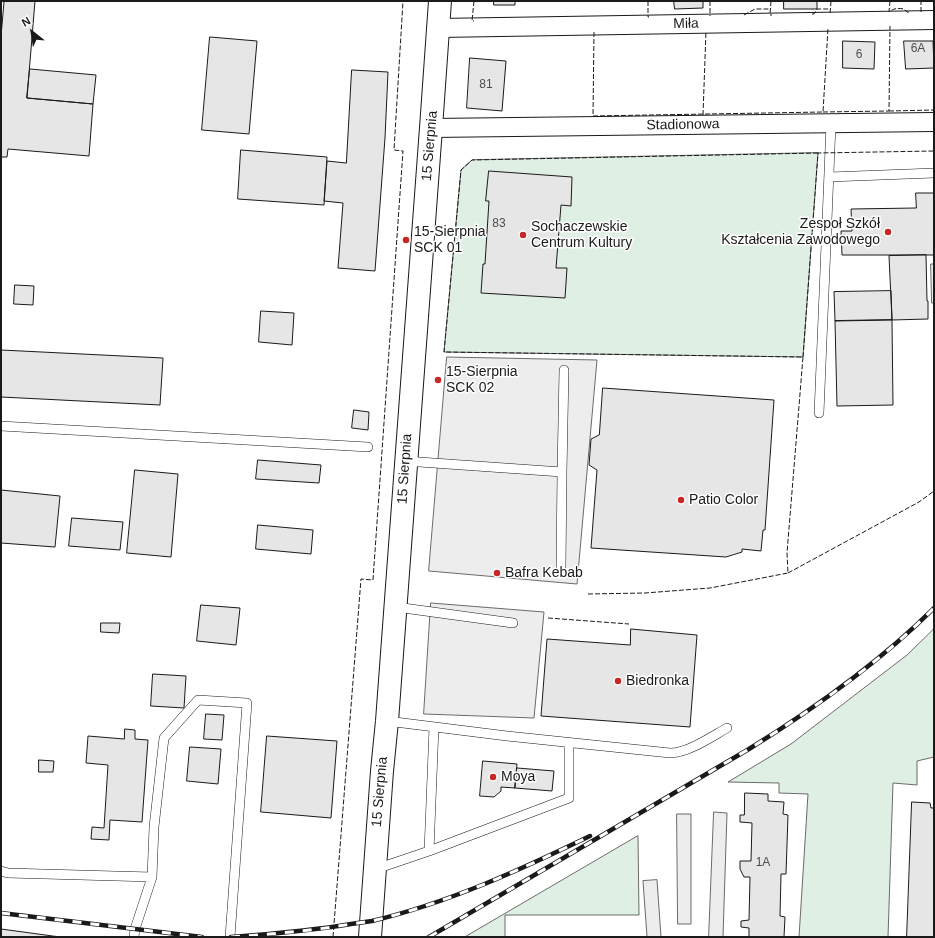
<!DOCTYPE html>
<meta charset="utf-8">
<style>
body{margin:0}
#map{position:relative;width:935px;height:938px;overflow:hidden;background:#fff;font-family:Helvetica,sans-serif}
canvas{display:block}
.frame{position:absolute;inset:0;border:2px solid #1a1a1a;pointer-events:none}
.north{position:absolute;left:12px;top:12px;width:40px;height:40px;-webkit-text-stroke:3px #fff;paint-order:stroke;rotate:330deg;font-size:11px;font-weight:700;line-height:16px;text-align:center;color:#1a1a1a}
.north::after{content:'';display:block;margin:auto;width:14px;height:18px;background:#1a1a1a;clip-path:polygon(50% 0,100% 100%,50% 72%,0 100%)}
</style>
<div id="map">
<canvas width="935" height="938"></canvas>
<div class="frame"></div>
<div class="north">N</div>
</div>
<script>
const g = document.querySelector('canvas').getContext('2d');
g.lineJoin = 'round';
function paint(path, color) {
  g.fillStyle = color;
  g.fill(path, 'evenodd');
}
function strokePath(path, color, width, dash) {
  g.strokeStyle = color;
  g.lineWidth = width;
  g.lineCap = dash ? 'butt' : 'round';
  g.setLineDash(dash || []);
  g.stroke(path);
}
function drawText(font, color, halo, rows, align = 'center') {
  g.font = font + ' Helvetica,sans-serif';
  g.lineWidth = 3;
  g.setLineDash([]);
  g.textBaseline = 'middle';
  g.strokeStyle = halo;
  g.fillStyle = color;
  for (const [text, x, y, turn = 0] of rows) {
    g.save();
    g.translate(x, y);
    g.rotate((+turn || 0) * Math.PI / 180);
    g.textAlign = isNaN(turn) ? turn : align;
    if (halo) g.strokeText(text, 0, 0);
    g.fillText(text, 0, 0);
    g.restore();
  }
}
const green = new Path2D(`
 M 818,153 L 803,357 L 444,352 L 461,170 L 472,160 Z
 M 931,264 L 934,264 L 934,303 L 932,303 Z
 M 934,629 L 934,757 L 917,761 L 917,785 L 893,783 L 888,937 L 799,937 L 808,794 L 779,793 L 779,783 L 728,782 L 791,744 L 907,655 Z
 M 638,836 L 639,915 L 505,915 L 505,937 L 465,937 Z`);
paint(green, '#e0efe3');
strokePath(green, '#6a6a6a', 1);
const parking = new Path2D(`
 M 447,357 L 597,360 L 577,584 L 429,571 Z
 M 431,603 L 544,612 L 534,718 L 424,714 Z
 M 714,812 L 727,813 L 723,937 L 709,937 Z
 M 677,814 L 691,814 L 691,924 L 678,924 Z
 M 657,880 L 661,937 L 647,937 L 643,881 Z`);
paint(parking, '#ededed');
strokePath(parking, '#6a6a6a', 1);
const building = new Path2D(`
 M 6,1 L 35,1 L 27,98 L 93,104 L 89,156 L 8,149 L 7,157 L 1,157 L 1,36 L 4,2 Z
 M 494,1 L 515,1 L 515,5 L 494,5 Z
 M 674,1 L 703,1 L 703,8 L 675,9 Z
 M 784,1 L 817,1 L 817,9 L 784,9 Z
 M 210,37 L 257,41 L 249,134 L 202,130 Z
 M 843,41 L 875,42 L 874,69 L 843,68 Z
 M 904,41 L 933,41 L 934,68 L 906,69 Z
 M 470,58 L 506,61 L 502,111 L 467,108 Z
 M 30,69 L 96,75 L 93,104 L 27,98 Z
 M 352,70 L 388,72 L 385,138 L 375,271 L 338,268 L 343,203 L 324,201 L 327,161 L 346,163 Z
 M 241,150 L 327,157 L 324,205 L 238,199 Z
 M 489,171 L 572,177 L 571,206 L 561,205 L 556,268 L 567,268 L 565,298 L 481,293 L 483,264 L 485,264 L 489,201 L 486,201 Z
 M 916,193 L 934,193 L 934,255 L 842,255 L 841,231 L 852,231 L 851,209 L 916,208 Z
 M 926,255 L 927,301 L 928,301 L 928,319 L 892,320 L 889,256 Z
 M 15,285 L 34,286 L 33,305 L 14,304 Z
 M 891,291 L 892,320 L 835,321 L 834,292 Z
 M 261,311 L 294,313 L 292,345 L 259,342 Z
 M 892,320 L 893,405 L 837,406 L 835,321 Z
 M 1,350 L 163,358 L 160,405 L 1,397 Z
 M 603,388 L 774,400 L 765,530 L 763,530 L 761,551 L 742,549 L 742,552 L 726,557 L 591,548 L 597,470 L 589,465 L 591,439 L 599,435 Z
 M 354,410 L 369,412 L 368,430 L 352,428 Z
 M 258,460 L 321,465 L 319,483 L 256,479 Z
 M 135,470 L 178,474 L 171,557 L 127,553 Z
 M 1,490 L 60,496 L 55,547 L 1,543 Z
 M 72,518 L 123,522 L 120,550 L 69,546 Z
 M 258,525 L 313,530 L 311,554 L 256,549 Z
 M 201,605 L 240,608 L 236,645 L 197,641 Z
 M 101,623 L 120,623 L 119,633 L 101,632 Z
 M 631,629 L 697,635 L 690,727 L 541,716 L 547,639 L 630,645 Z
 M 153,674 L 186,676 L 184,708 L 151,706 Z
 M 206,714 L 224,715 L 222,740 L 204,739 Z
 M 125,729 L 135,730 L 135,739 L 148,740 L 142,822 L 110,820 L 109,840 L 91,839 L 92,827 L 104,828 L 108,765 L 86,763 L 88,736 L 124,739 Z
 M 267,736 L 337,741 L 331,818 L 261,812 Z
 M 190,747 L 221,749 L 218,784 L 187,781 Z
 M 39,760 L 54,761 L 53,772 L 39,772 Z
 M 483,761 L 517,764 L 515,788 L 501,787 L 501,791 L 494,797 L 480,796 Z
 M 517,768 L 554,771 L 552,791 L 515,788 Z
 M 745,793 L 768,794 L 768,801 L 784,802 L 783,814 L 788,815 L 786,874 L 781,874 L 780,916 L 785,917 L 784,937 L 749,937 L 749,928 L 741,927 L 741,921 L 749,920 L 750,877 L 744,877 L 740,869 L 740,861 L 751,861 L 752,823 L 740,822 L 740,815 L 744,815 Z
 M 912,802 L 930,803 L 931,808 L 934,808 L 934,937 L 907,937 Z
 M 1,929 L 60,937 L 1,937 Z`);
paint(building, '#e6e6e6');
strokePath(building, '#1a1a1a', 1);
const lane = new Path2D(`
 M 829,177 L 934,173
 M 819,413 L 831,124
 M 1,426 L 368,447
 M 405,461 L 562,472 L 561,566
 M 562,472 L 564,370
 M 396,607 L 513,623
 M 387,721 L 507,736 L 670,753 C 688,753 711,737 727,728
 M 429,851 L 569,798 L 569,743
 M 376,869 L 429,851 L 434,727
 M 1,871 L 8,873 L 152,877
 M 134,937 L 135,929 L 152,877 L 154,827 L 164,738 L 198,700 L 247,703 L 230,937`);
const street = new Path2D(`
 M 438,28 L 934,20
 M 431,128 L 934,122`);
const secondary = new Path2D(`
 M 370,937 L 382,771 L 387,721 L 431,128 L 440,1`);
strokePath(lane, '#1a1a1a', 10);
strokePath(street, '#1a1a1a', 20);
strokePath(secondary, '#1a1a1a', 24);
strokePath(lane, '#fff', 9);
strokePath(street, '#fff', 18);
strokePath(secondary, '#fff', 22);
const rail = new Path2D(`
 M 1,913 L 202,937
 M 231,937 C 271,934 311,931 351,924 C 358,923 365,922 372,921 C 448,903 520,870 590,836
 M 429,937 L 749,749 C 815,708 879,663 934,608`);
strokePath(rail, '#1a1a1a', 4.5);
strokePath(rail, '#fff', 3, [9]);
strokePath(new Path2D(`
 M 474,1 L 472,21 L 474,21
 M 648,1 L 648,17 L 649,17
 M 710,1 L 710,16
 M 771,1 L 770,15 L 772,15
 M 831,1 L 830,14 L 831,14
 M 890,1 L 889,12 C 894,8 898,8 904,9 L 907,12 L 909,12
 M 921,12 L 921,1
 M 812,14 L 814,14 L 817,9 L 830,9
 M 744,15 L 755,9 L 770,9
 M 594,32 L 593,116 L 823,112 L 828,28
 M 889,111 L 934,110
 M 823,112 L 889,111 L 890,26
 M 703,115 L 706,31
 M 803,357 L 818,153 L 934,151
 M 788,573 L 919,502 L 934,491
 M 588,594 L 645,593 L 710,588 L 788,573 L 787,553 L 803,357 L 444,352 L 461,170 L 472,160 L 818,153
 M 548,618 L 629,624
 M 333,937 L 361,579 L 373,580 L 403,151 L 394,150 L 403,1`), '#1a1a1a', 1, [5, 2]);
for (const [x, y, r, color] of [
 [888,232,4,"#c62828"],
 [523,235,4,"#c62828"],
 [406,240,4,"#c62828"],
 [438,380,4,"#c62828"],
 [681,500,4,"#c62828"],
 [497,573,4,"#c62828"],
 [618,681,4,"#c62828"],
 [493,777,4,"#c62828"]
]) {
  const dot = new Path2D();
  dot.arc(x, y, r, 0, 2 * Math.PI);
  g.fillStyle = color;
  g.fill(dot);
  strokePath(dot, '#fff', 1.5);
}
drawText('12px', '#4d4d4d', null, [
 ["6A",918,49],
 ["6",859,55],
 ["81",486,85],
 ["83",499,224],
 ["1A",763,863]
]);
drawText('14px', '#1a1a1a', '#fff', [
 ["Miła",686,24,-1],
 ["Stadionowa",683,125,-1],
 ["15 Sierpnia",430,146,-85],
 ["15 Sierpnia",405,469,-86],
 ["15 Sierpnia",380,792,-85]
]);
drawText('14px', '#1a1a1a', '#fff', [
 ["Zespoł Szkół",880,224,"right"],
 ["Kształcenia Zawodowego",880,240,"right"],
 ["Sochaczewskie",531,227],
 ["Centrum Kultury",531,243],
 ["15-Sierpnia",414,232],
 ["SCK 01",414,248],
 ["15-Sierpnia",446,372],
 ["SCK 02",446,388],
 ["Patio Color",689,500],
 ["Bafra Kebab",505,573],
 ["Biedronka",626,681],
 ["Moya",501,777]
], 'left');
</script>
